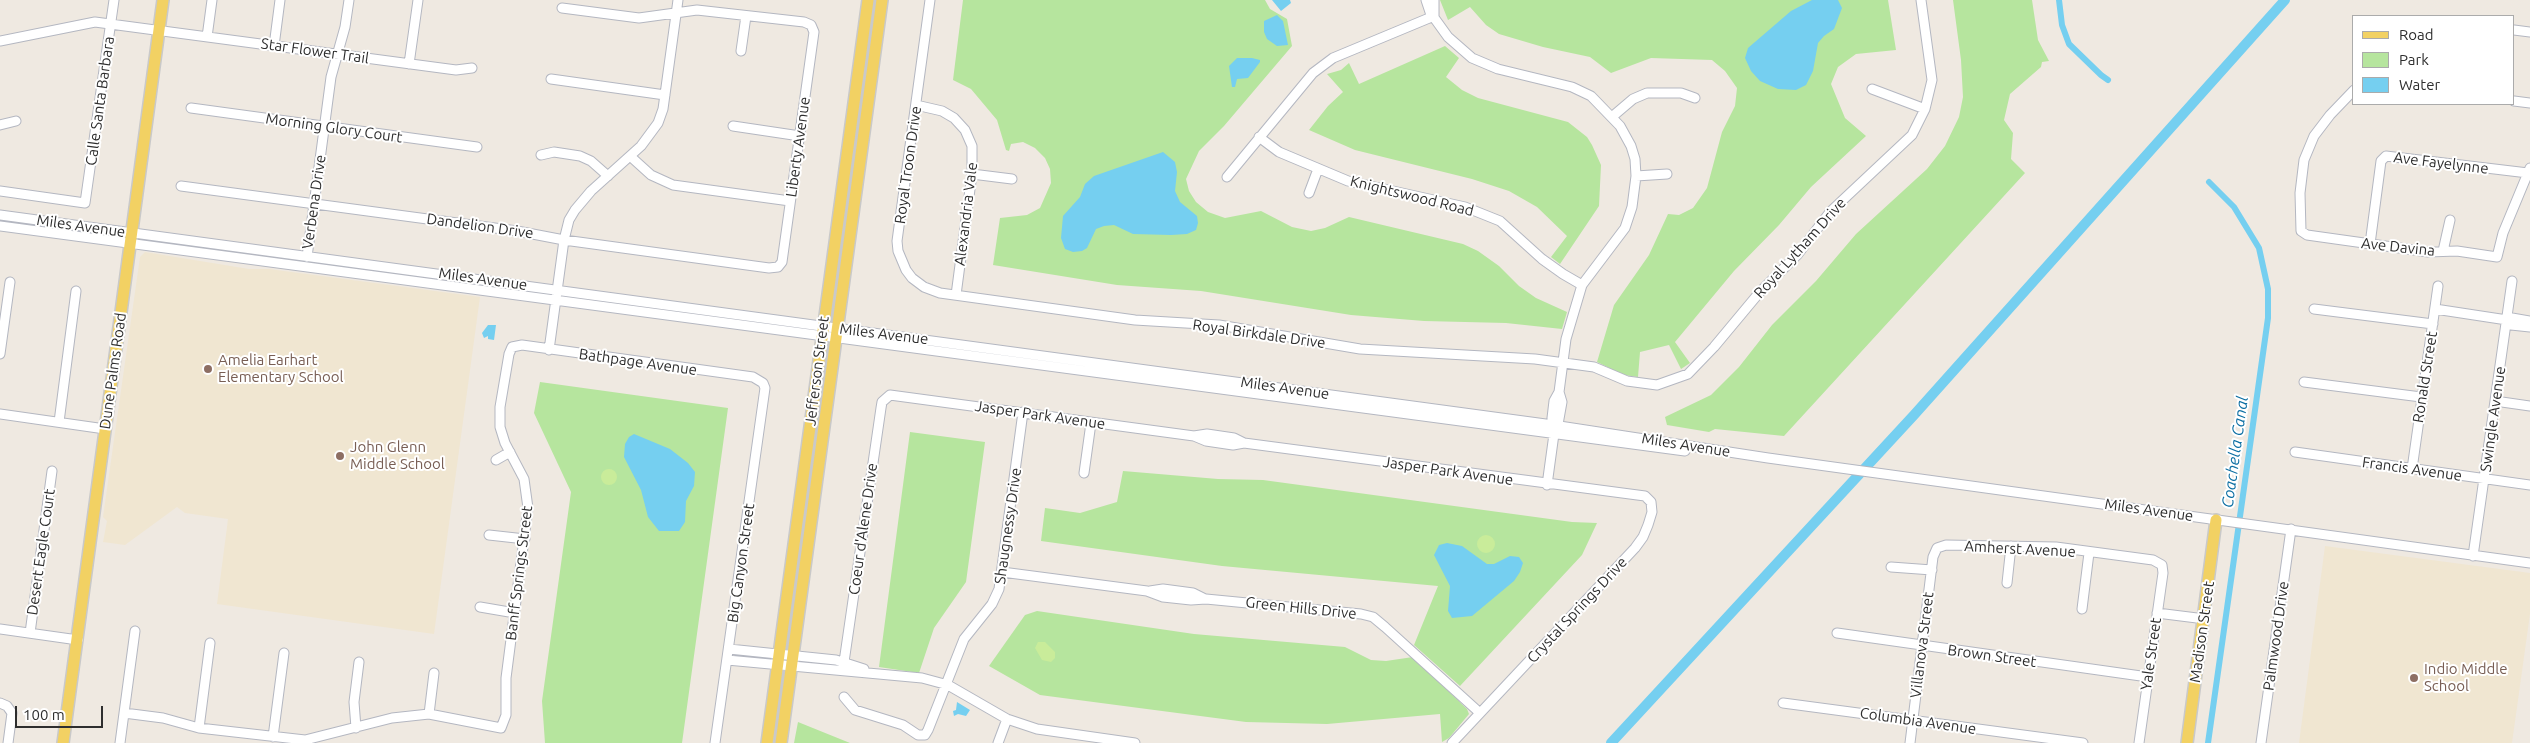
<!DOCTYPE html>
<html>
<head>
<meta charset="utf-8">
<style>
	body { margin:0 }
	#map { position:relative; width:2530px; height:743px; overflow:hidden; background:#efe9e1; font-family:Ubuntu,sans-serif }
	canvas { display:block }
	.legend { position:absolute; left:2352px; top:15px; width:162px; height:90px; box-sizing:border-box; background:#fff; border:1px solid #ababab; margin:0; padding:6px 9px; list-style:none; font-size:15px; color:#2e2e2e }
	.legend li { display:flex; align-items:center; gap:10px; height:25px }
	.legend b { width:25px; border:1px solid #ababab }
	.scale { position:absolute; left:15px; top:706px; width:88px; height:22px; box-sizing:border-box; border:2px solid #2e2e2e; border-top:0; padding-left:6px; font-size:15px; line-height:18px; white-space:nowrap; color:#2e2e2e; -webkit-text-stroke:4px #fff; paint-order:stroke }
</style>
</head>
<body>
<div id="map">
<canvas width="2530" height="743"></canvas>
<ul class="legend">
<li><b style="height:6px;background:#f2d163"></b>Road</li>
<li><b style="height:14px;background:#b6e59e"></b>Park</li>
<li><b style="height:14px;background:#75cff0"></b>Water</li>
</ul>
<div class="scale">100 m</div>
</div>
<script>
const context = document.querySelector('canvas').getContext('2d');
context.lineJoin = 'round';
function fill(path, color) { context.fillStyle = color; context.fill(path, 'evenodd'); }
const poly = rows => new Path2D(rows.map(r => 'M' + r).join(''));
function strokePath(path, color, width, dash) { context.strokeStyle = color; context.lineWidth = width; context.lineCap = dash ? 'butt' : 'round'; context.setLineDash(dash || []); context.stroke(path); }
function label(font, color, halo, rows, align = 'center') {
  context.font = font + ' Ubuntu,sans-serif'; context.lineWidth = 4; context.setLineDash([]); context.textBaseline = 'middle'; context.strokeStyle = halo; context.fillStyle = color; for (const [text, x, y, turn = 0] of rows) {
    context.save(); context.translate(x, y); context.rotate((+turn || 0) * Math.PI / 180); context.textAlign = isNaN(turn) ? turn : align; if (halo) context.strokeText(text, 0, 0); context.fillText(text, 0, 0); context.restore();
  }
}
fill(poly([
	[145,252,249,269,269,269,480,297,434,634,217,604,228,519,185,513,177,507,125,545,103,542,107,521,103,517,140,257],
	[2325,546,2530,573,2530,614,2512,743,2299,743]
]), '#f0e6d1');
fill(poly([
	[963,0,1265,0,1270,9,1287,19,1292,46,1224,126,1199,151,1186,179,1189,191,1196,202,1208,212,1225,218,1261,211,1292,227,1311,231,1325,228,1349,217,1463,244,1478,251,1499,266,1519,286,1536,298,1567,312,1562,329,1506,323,1424,321,1351,315,1201,291,1117,285,993,265,1000,218,1027,215,1040,208,1051,183,1050,169,1045,158,1035,148,1023,142,1011,144,1009,151,1006,150,997,120,971,89,953,80],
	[1440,0,1888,0,1896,50,1856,54,1838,67,1831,84,1845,118,1866,136,1811,187,1779,225,1734,271,1675,342,1690,363,1681,369,1669,345,1640,352,1638,377,1624,375,1597,362,1614,305,1649,255,1668,214,1679,215,1693,208,1707,188,1722,132,1735,106,1737,88,1725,71,1712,60,1651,58,1611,73,1590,57,1543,47,1499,34,1486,25,1470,7,1448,20],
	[1953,0,2032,0,2038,40,2049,61,2042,62,2041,67,2010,94,2004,120,2013,133,2011,159,2025,173,1784,436,1715,429,1709,432,1667,425,1665,417,1711,395,1739,367,1772,325,1816,281,1856,234,1927,169,1945,146,1959,117,1963,97,1961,60],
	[1445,46,1459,58,1446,77,1462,90,1478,98,1568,122,1587,137,1592,145,1601,165,1599,206,1560,264,1551,257,1567,236,1537,207,1509,191,1472,179,1355,150,1309,130,1328,106,1343,92,1327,74,1341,70,1349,63,1359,84],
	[540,382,728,408,682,743,545,743,542,701,571,492,534,413],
	[910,432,985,442,966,582,934,628,919,673,879,667],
	[1123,471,1218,479,1263,480,1572,522,1597,523,1582,555,1460,686,1414,645,1438,586,1222,566,1041,541,1045,508,1080,513,1117,502],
	[1037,611,1194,634,1345,647,1371,660,1386,661,1413,657,1467,709,1469,714,1449,738,1442,742,1440,714,1327,724,1246,722,1040,695,989,666,1025,615],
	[798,722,850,743,794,743]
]), '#b6e59e');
fill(poly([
	'601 477a8 8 0 1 1 16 0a8 8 0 1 1-16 0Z',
	'1477 544a9 9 0 1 1 18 0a9 9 0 1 1-18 0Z',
	[1038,642,1045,642,1055,652,1055,658,1051,662,1042,660,1035,648]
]), '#c9ec9a');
fill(poly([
	[1272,0,1290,0,1291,3,1281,11],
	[1812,0,1838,0,1842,8,1834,29,1824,36,1818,43,1813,71,1806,85,1796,90,1778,89,1760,81,1751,71,1745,58,1748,48,1791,11],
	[1277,15,1283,21,1288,45,1277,46,1267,39,1264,32,1264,21],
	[1237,58,1252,58,1260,60,1260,62,1248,78,1237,79,1235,87,1232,87,1229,66],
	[1163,152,1175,162,1177,172,1175,191,1180,202,1197,216,1198,223,1196,230,1187,234,1171,235,1133,234,1114,225,1104,226,1096,229,1087,248,1082,251,1073,252,1065,249,1061,238,1063,216,1080,197,1085,184,1094,176],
	[488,325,496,325,494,340,488,339,488,336,484,338,482,333],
	[634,434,670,449,688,463,695,472,694,486,686,501,685,522,679,531,659,531,648,517,641,490,624,457,625,444,629,437],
	[1447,543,1462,546,1487,564,1494,564,1510,556,1519,557,1523,563,1520,572,1514,581,1472,616,1452,618,1448,611,1450,586,1434,555,1439,545],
	[957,702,970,710,966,716,958,714,954,716,953,711,956,710]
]), '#75cff0');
strokePath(poly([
	[2059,0,2062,25,2069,44,2101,75,2108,80],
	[2208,743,2268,318,2268,289,2259,248,2234,207,2209,182]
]), '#75cff0', 6);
strokePath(poly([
	[1611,743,1914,415,2285,0]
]), '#75cff0', 10);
const minor = poly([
	[930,0,897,241,898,251,906,270,912,278,924,287,940,293,1135,320,1219,325,1360,349,1535,359,1594,367,1627,381,1657,385,1688,374,1714,347,1759,293,1798,254,1830,212,1912,135,1925,109,1932,80,1921,0],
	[1426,0,1430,12,1448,37,1472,58,1498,69,1572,87,1591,96,1620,126,1631,146,1635,159,1636,176,1632,207,1625,228,1582,285,1566,339,1559,392,1554,401,1552,418,1554,434,1547,485],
	[1434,0,1434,16],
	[2514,30,2530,32],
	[207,37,212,0],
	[0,41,95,22,456,70,472,68],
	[274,46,280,0],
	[741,51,746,16],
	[409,64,418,0],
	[551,79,665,95],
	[1872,89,1925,109],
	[2354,90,2330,115,2314,136,2304,160,2300,193,2301,231,2307,235,2428,252,2457,251,2497,257,2503,233,2530,168],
	[2514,101,2530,103],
	[916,105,942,111,954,118,965,130,972,146,972,174,956,295],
	[191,108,477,147],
	[1613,116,1633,99,1647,93,1681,93,1695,98],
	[0,125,16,121],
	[733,126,800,136],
	[1259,137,1279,152,1348,181,1465,207,1500,221,1542,259,1563,274,1582,285],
	[541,155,554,152,580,156,591,161,608,176],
	[630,156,651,175,673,185,790,201],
	[972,174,1012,179],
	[1636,176,1667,174],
	[1227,177,1313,73,1333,58,1434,16],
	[181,186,517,231,564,240,769,268,778,267,782,262,814,32,811,25,804,22,697,10,639,18,562,8],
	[0,191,85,203,114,0],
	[1309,193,1318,169],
	[0,215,1553,425,1768,458,2530,563],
	[0,226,1685,451],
	[2370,244,2381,161,2386,156,2528,173],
	[2443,251,2450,220],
	[307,257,331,77,345,27,349,0],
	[2314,309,2433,324],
	[2435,309,2507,320,2512,318,2530,321],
	[2507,320,2511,325,2530,327],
	[549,350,564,240,569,220,575,210,591,191,641,146,658,123,663,109,678,0],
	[0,354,10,282],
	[2304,382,2421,397],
	[2495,401,2530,406],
	[0,414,105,429],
	[59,422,76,291],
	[1557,430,1562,402,1559,392],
	[1194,436,1206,441,1233,445,1244,443,1645,496,1651,502,1652,512,1648,525,1643,537,1635,548,1452,743],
	[2295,452,2530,485],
	[496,460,510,452],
	[2412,469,2438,286],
	[1084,473,1091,423],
	[489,535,525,539],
	[2473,556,2512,281],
	[1891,567,1932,570],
	[1002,572,1147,591,1163,597,1191,600,1206,599,1361,614,1373,617,1385,627,1480,713],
	[2007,583,2011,546],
	[1150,591,1163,589,1193,593,1205,599],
	[480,607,515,613],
	[2082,609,2089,553],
	[2157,613,2205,619],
	[0,629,78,640],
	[30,633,52,471],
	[1837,633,2148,677],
	[729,649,836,660,864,669],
	[727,660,922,678,948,685,1007,719,1037,729,1135,743],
	[844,662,881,408,882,402,890,395,1194,436,1207,434,1234,438,1244,443],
	[844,697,855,710,903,725,918,735,925,735,928,730,964,639,992,604,999,589,1023,412],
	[0,703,7,706,12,713,8,743],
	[1783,703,2083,743],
	[124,713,163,718,199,728,305,740,392,718,429,714,501,728,506,715,506,678,528,508,524,479,505,443,500,427,500,407,509,354,512,347,522,345,753,377,763,383,765,388,715,743],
	[429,714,434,673],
	[199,728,210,643],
	[356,728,354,702,359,662],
	[273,737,284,653],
	[120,743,135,631],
	[998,743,1007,719],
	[1910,743,1933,557,1937,548,1946,545,2056,547,2153,560,2162,565,2163,573,2139,743],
	[2261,743,2291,529]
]);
const major = poly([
	[63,743,163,0],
	[767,743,868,0],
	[781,743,882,0],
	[2187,743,2216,520]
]);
strokePath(minor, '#b4b7c1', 11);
strokePath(major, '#c9c9c9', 14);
strokePath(minor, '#fff', 9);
strokePath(major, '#f2d163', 11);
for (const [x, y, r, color] of [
	[208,369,5,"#8d6e63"],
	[340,456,5,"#8d6e63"],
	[2414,678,5,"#8d6e63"]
]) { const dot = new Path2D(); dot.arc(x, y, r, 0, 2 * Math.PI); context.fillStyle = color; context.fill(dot); strokePath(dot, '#fff', 2); }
label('15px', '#2e2e2e', '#fff', [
	["Star Flower Trail",315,51,8],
	["Calle Santa Barbara",100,101,-82],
	["Morning Glory Court",334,128,8],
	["Liberty Avenue",798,147,-82],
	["Ave Fayelynne",2441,163,7],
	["Royal Troon Drive",908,165,-82],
	["Knightswood Road",1412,196,14],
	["Verbena Drive",314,202,-82],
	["Alexandria Vale",966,214,-83],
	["Miles Avenue",81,226,8],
	["Dandelion Drive",480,226,8],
	["Ave Davina",2398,247,6],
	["Royal Lytham Drive",1800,248,-48],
	["Miles Avenue",483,279,8],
	["Miles Avenue",884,334,7],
	["Royal Birkdale Drive",1259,334,8],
	["Bathpage Avenue",638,362,8],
	["Dune Palms Road",113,371,-82],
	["Jefferson Street",817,371,-83],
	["Ronald Street",2425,377,-81],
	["Miles Avenue",1285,388,8],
	["Jasper Park Avenue",1040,415,8],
	["Swingle Avenue",2493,419,-82],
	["Miles Avenue",1686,445,9],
	["Francis Avenue",2412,469,8],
	["Jasper Park Avenue",1448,471,8],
	["Miles Avenue",2149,510,8],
	["Shaugnessy Drive",1008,526,-82],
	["Coeur d'Alene Drive",863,529,-82],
	["Amherst Avenue",2020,549,3],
	["Desert Eagle Court",41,552,-82],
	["Big Canyon Street",741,563,-82],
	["Banff Springs Street",519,573,-83],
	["Green Hills Drive",1301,608,6],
	["Crystal Springs Drive",1577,610,-47],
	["Madison Street",2202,632,-82],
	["Palmwood Drive",2276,636,-82],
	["Villanova Street",1922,645,-83],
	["Yale Street",2151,654,-82],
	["Brown Street",1992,656,8],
	["Columbia Avenue",1918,721,8]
]);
label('15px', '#785e54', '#fff', [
	["Amelia Earhart",218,360],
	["Elementary School",218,377],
	["John Glenn",350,447],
	["Middle School",350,464],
	["Indio Middle",2424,669],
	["School",2424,686]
], 'left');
label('italic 16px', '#0d6fa3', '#fff', [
	["Coachella Canal",2235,452,-82]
]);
</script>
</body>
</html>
